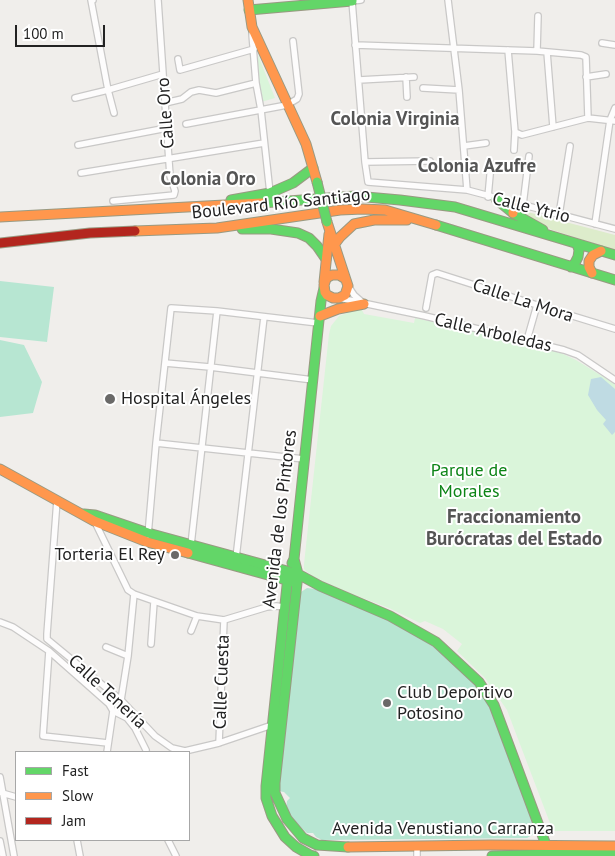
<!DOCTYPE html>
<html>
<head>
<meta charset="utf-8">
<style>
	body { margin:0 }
	#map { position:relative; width:615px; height:856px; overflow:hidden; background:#f0eeeb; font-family:"PT Sans",sans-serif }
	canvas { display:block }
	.legend { position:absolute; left:15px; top:751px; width:175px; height:90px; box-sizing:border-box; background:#fff; border:1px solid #a7a7a7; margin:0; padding:6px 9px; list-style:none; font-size:15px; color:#222 }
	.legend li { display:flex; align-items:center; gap:10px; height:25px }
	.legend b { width:25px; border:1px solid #a7a7a7 }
	.scale { position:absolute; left:15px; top:25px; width:90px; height:22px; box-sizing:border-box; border:2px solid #222; border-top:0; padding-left:6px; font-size:15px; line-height:18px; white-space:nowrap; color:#222; -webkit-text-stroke:4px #fff; paint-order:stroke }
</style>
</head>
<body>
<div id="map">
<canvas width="615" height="856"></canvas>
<ul class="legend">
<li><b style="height:6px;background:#63d668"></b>Fast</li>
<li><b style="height:6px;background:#ff974d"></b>Slow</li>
<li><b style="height:6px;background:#b3261e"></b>Jam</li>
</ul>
<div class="scale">100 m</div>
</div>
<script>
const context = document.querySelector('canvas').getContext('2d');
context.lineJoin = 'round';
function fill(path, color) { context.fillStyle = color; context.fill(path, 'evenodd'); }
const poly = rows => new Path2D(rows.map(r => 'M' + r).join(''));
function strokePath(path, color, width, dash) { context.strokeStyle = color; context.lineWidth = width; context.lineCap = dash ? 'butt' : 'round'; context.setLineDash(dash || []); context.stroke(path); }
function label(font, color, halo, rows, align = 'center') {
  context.font = font + ' "PT Sans",sans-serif'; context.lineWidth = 4; context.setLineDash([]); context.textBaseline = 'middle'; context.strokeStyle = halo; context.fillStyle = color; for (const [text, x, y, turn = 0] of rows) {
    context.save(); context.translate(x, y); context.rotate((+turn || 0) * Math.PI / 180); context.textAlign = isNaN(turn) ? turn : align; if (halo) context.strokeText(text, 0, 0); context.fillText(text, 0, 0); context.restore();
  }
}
fill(poly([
	[520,210,615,235,615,250,552,230]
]), '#ddeccb');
fill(poly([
	[258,55,275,98,261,102,258,82],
	[361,308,364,314,414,323,415,318,452,326,561,353,576,360,615,384,615,831,553,831,507,710,485,678,457,651,462,644,443,629,425,621,420,623,389,608,352,594,315,578,307,572,304,569,304,564,329,334,331,326,339,316]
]), '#daf5da');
fill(poly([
	[0,281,54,287,47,342,0,337],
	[0,340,24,345,42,382,33,413,0,417],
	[307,588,316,589,358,605,387,618,432,643,482,690,495,715,535,826,535,830,534,834,527,838,322,840,316,837,313,833,307,833,295,822,286,809,287,801,290,798,284,792,278,791,297,600,301,592]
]), '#b7e6d2');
fill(poly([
	[601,377,615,389,615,432,612,435,603,424,606,420,597,410,588,395,591,379]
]), '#bfdbe3');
const street = poly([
	[93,0,91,0,108,90,114,113],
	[361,0,352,1,365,162,368,182,467,190,615,229],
	[448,0,459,90,467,190],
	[252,34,256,83,261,110,270,193],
	[602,43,615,45],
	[355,45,537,51,581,55,586,57,588,118],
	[508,50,515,132,514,150],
	[537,51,538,16],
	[547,52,553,127],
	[178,59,180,70,254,49],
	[406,77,407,97],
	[586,77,606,74],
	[359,80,414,77],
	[423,88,459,90],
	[75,98,108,90,163,74],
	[165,103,182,99,191,92,199,90,216,93,256,83],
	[186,124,287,105,297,99,299,94,293,41],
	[515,132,522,135,588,118,615,121],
	[78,145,167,128],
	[464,146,486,143],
	[365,162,430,161],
	[81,173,264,143],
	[488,197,491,164],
	[113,201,174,195,175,191,170,176,158,0],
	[523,205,529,156],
	[559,215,570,146],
	[595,224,610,120,615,108],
	[348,286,354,295,362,302],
	[339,298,425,316,564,350,578,355,615,380],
	[426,308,432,275,437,273,537,305,615,329],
	[527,340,537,305],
	[165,363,210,367,313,380],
	[156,443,304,459],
	[57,500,47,634,47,639,121,700,155,736,172,748,185,751,219,743,275,724],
	[95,522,128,590,134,594,197,616,224,620,267,607,276,606,285,607],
	[148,535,156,443,171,308,217,311,318,323],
	[191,545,217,311],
	[236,558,264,317],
	[0,622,13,627,49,651,109,704,113,711],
	[191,631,197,616],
	[151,644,154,602],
	[106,647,128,656],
	[49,651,43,736,108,743],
	[121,700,128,656,134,594],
	[113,711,127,718,135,728,146,750],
	[219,743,224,620],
	[107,752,113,711],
	[0,777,14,856],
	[2,793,16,797],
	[77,840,80,856],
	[168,840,176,856],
	[0,841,3,856],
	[417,846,417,856]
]);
const fast = poly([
	[249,10,352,1,352,0],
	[496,199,513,213,543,230],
	[231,200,270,193,293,183,313,168],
	[262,203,355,196,400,200,455,207,615,255],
	[436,225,615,280],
	[242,229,271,229,298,233,309,238,317,246,326,259],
	[571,267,575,263,578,257,579,250,577,244],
	[84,514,95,515,148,533,298,574,275,783,275,793,287,819,303,838,317,845,348,847],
	[188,553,297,583],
	[294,559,298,574,320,586,390,616,436,642,479,682,494,705,546,845],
	[292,563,294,559,321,301,324,288],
	[288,576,266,786,266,798,272,816,285,837,296,847,310,855,314,856],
	[492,856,615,852]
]);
const slow = poly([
	[248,0,252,27,306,144,317,182],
	[513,213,514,206,517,203],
	[0,217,262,203],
	[327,222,348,286,345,295,339,298,333,298,327,295,325,292,324,285,326,279,328,277,332,275,339,275,344,278],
	[135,231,217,228,340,210,363,209,385,210,436,225],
	[334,245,340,237,354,224,374,220,407,220],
	[592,273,589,267,589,261,593,255,601,251],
	[324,282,329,234],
	[320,316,338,309,364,304],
	[0,469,94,521,147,542,188,553],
	[348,847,490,845,615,846]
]);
const jam = poly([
	[0,243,90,233,135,231]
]);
strokePath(street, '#c9c8c7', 8);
strokePath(fast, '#999a82', 11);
strokePath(slow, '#999a82', 11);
strokePath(jam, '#999a82', 11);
strokePath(street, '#fdfcfc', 5.5);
strokePath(fast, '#63d668', 9);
strokePath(slow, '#ff974d', 9);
strokePath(jam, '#b3261e', 9);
const fastBridge = poly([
	[317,182,327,222]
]);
strokePath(fastBridge, '#999a82', 11, []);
strokePath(fastBridge, '#63d668', 9);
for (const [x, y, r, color] of [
	[110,399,6,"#6a6968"],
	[175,555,5,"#6a6968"],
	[387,703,5,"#6a6968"]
]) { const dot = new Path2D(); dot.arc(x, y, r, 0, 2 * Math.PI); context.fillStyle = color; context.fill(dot); strokePath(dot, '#fff', 2); }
label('18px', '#222', '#fff', [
	["Calle Oro",166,113,-94],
	["Boulevard Río Santiago",281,204,-6],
	["Calle Ytrio",531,208,14],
	["Calle La Mora",523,301,18],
	["Calle Arboledas",493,333,13],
	["Avenida de los Pintores",280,519,-83],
	["Calle Cuesta",222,682,-88],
	["Calle Tenería",107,692,43],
	["Avenida Venustiano Carranza",443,829]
]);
label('18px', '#222', '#fff', [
	["Hospital Ángeles",121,399],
	["Torteria El Rey",165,555,"right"],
	["Club Deportivo",397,693],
	["Potosino",397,714]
], 'left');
label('18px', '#0c8416', '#fff', [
	["Parque de",469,471],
	["Morales",469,492]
]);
label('bold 19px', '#555', '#fff', [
	["Colonia Virginia",395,120],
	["Colonia Azufre",477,167],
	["Colonia Oro",208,180],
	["Fraccionamiento",514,518],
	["Burócratas del Estado",514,540]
]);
</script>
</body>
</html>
